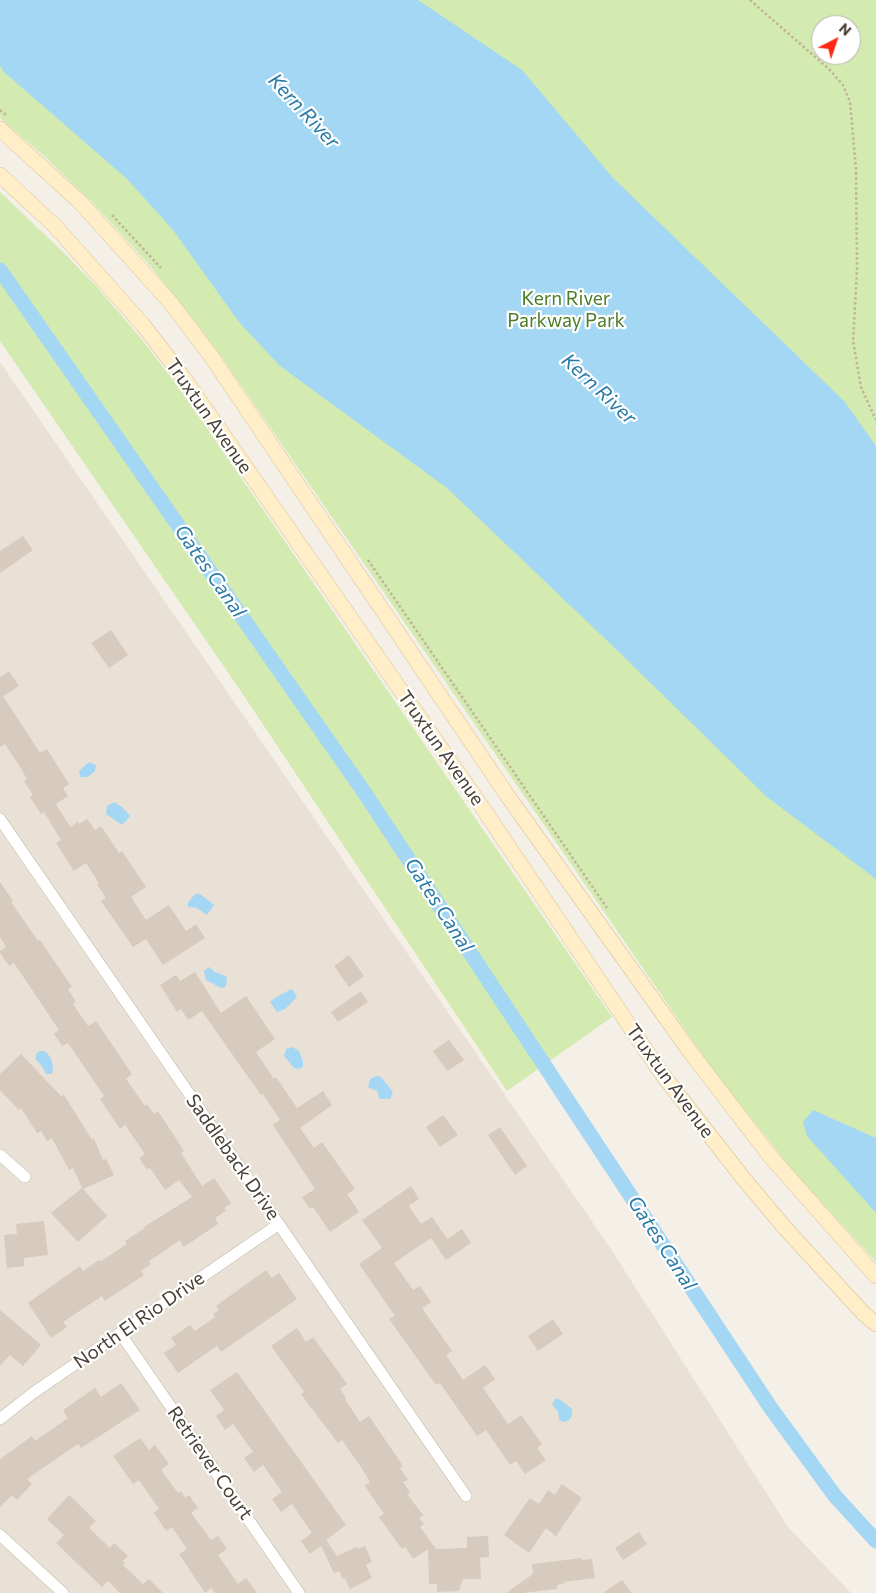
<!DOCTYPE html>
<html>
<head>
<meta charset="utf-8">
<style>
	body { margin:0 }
	#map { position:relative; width:876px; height:1593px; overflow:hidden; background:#f4f0e8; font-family:Commissioner,sans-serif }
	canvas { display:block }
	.north { position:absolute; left:811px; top:15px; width:50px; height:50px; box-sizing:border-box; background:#fff; border:1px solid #b6b3af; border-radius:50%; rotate:41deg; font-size:14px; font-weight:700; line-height:20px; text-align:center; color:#484036 }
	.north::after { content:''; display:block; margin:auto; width:18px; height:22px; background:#ff2815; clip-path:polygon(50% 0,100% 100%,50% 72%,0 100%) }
</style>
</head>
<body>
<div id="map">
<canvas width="876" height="1593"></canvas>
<div class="north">N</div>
</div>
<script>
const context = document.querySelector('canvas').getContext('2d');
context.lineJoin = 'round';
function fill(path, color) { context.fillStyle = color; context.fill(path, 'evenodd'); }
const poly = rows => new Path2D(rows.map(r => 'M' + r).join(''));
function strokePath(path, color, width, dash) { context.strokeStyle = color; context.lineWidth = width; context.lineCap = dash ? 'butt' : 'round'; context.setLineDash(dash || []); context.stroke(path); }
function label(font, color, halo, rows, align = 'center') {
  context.font = font + ' Commissioner,sans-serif'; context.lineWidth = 4.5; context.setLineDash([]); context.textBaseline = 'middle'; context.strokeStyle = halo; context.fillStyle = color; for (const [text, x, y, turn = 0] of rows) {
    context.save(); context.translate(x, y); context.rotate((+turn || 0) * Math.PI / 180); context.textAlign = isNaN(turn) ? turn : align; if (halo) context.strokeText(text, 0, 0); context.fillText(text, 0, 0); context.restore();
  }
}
fill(poly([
	[0,362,611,1249,788,1527,851,1593,0,1593]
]), '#e9e1d6');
fill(poly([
	[0,0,876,0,876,1262,794,1172,713,1070,221,356,194,320,152,268,92,202,43,155,0,118],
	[821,25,851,25,851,55,821,55],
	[0,192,64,253,95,285,139,336,180,389,612,1017,507,1091,240,690,0,341]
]), '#d3eab0');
fill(poly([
	[0,0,418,0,522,70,613,178,844,401,876,446,876,879,767,797,619,652,447,488,280,366,239,322,173,230,126,178,4,72,0,66],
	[89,762,96,765,95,771,88,777,80,777,79,771],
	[114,802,122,807,130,816,122,825,106,814,107,806],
	[195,894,200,894,214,905,207,915,197,908,189,907,187,904],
	[209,967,215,972,226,976,227,982,225,987,221,988,206,980,204,971],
	[292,989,297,997,285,1009,277,1012,270,1002,276,997],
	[292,1047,299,1051,303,1061,303,1066,300,1069,294,1068,284,1056,286,1049],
	[40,1051,45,1051,51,1058,53,1066,52,1074,46,1074,42,1066,35,1059,37,1053],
	[377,1076,381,1077,390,1088,393,1093,390,1099,380,1099,377,1091,368,1087,370,1079],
	[813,1110,876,1138,876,1213,807,1136,803,1122],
	[555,1399,558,1399,562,1401,572,1409,572,1416,568,1421,563,1422,559,1419,558,1411,552,1405]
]), '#a3d7f3');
strokePath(poly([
	[0,270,364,792,770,1407,835,1496,876,1541]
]), '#a3d7f3', 15);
fill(poly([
	[23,536,33,550,0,573,0,551],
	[111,630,128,655,109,668,91,643],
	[9,671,19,686,3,696,40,753,47,749,69,784,63,788,68,796,56,804,70,827,78,822,79,824,87,819,95,830,101,826,119,853,122,851,146,887,131,897,146,920,169,905,186,931,196,924,205,938,163,965,146,939,133,947,101,901,106,898,97,884,99,883,86,863,74,871,56,843,61,840,44,812,41,814,30,797,33,795,24,781,27,779,20,767,5,744,0,747,0,677],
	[0,882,13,901,11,902,38,941,40,940,72,987,68,989,76,1002,73,1004,88,1026,96,1021,132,1074,126,1079,145,1106,147,1104,154,1114,158,1111,184,1151,181,1153,202,1186,214,1178,231,1203,224,1208,226,1211,215,1218,218,1224,184,1247,180,1240,157,1256,149,1261,151,1264,141,1271,144,1275,105,1301,102,1296,63,1322,67,1327,51,1338,28,1303,80,1266,83,1271,99,1260,100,1262,127,1244,125,1241,145,1228,144,1227,192,1197,179,1180,165,1190,150,1168,147,1170,139,1158,145,1154,125,1125,120,1129,100,1099,104,1096,68,1043,62,1046,54,1034,59,1030,14,963,9,966,0,953,0,951,6,947,0,937],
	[349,955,364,976,349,987,334,966],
	[195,972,221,1013,246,996,275,1039,256,1052,274,1079,276,1077,297,1108,323,1091,332,1105,300,1128,314,1148,322,1142,355,1189,347,1194,359,1212,330,1232,313,1207,310,1209,302,1197,315,1189,273,1125,280,1120,263,1094,261,1095,239,1064,202,1011,188,1020,181,1009,177,1012,160,985,176,975,180,981],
	[361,991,368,1002,338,1022,331,1012],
	[449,1040,464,1060,447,1071,433,1051],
	[21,1054,61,1096,64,1095,92,1140,94,1139,103,1160,106,1159,114,1175,83,1189,107,1216,78,1242,51,1213,82,1188,73,1168,69,1170,52,1138,47,1141,41,1131,37,1133,21,1108,19,1110,0,1090,0,1074],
	[443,1115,458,1135,440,1147,426,1127],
	[500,1127,527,1166,515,1175,488,1135],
	[411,1186,419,1199,409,1206,421,1224,432,1217,447,1239,462,1229,471,1243,446,1260,431,1238,394,1263,413,1290,420,1286,431,1302,422,1308,452,1351,446,1355,463,1380,485,1365,495,1379,483,1388,508,1424,521,1415,542,1444,537,1448,546,1460,525,1474,516,1461,510,1465,486,1430,477,1436,440,1383,436,1385,389,1319,395,1316,359,1264,382,1248,362,1220],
	[44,1221,48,1255,24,1258,24,1266,7,1268,4,1235,17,1234,16,1224],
	[266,1270,272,1278,279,1273,297,1299,221,1352,217,1346,178,1373,164,1353,176,1345,171,1338,190,1325,195,1331,215,1317,213,1314,219,1310,216,1306],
	[0,1310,41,1345,23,1366,10,1355,0,1366],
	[553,1319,563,1334,538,1351,528,1336],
	[297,1328,306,1342,313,1337,347,1384,340,1389,346,1398,345,1399,360,1422,369,1416,403,1466,400,1468,408,1480,403,1482,410,1492,407,1494,423,1515,419,1518,424,1524,420,1527,436,1549,467,1548,467,1537,488,1536,489,1557,480,1558,481,1579,463,1579,459,1591,437,1592,437,1584,429,1584,428,1549,413,1559,405,1547,402,1549,379,1517,384,1514,365,1486,370,1482,361,1467,342,1440,338,1443,309,1405,301,1394,304,1392,271,1346],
	[237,1372,346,1525,326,1540,337,1556,357,1547,358,1549,365,1546,372,1562,366,1565,372,1578,350,1589,345,1578,343,1579,339,1571,334,1573,321,1546,310,1554,301,1541,312,1533,292,1504,281,1512,272,1499,282,1492,263,1465,254,1472,244,1458,253,1452,233,1424,225,1430,216,1416,224,1410,210,1390],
	[121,1383,140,1410,81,1448,78,1444,27,1479,32,1484,17,1500,12,1495,0,1507,0,1460,3,1457,32,1436,35,1441,68,1418,63,1410,95,1388,101,1397],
	[140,1438,149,1450,155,1445,169,1464,161,1470,178,1493,181,1491,185,1498,189,1495,198,1508,191,1513,211,1540,218,1536,227,1549,218,1555,238,1584,246,1578,257,1593,215,1593,211,1588,205,1593,179,1554,187,1549,172,1527,166,1531,154,1513,159,1509,139,1480,133,1484,113,1456],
	[562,1484,582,1498,556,1536,546,1528,529,1553,504,1535,530,1498,539,1504,548,1490,555,1495],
	[69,1495,96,1521,89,1528,110,1548,114,1543,128,1556,123,1561,125,1563,123,1565,143,1584,149,1579,163,1593,120,1593,108,1581,102,1587,56,1543,64,1535,47,1519],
	[639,1532,647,1544,623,1560,615,1548],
	[582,1558,582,1560,592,1559,595,1578,563,1582,564,1584,557,1585,557,1589,522,1593,506,1593,533,1574,532,1564],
	[622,1580,632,1593,603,1593]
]), '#d6cbbd');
const street = poly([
	[0,819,466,1496],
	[0,1155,25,1177],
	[120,1333,299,1593],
	[0,1419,33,1393,279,1224],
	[0,1535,63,1593]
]);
const secondary = poly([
	[0,129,80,202,170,302,211,356,507,795,691,1053,770,1156,876,1276],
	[0,175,55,226,143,325,183,377,486,813,662,1074,743,1178,785,1228,864,1314,876,1324]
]);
strokePath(street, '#c3baad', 12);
strokePath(secondary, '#d6c197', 16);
strokePath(poly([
	[750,0,829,69,843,85,850,102,856,169,857,270,853,341,861,387,876,420],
	[0,110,6,115],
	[112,215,161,268],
	[368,560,607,908]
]), '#c3b29b', 2.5, [2.5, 2.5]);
strokePath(street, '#fff', 11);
strokePath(secondary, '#ffeec8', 15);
label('19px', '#4d7c27', '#fff', [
	["Kern River",566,299],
	["Parkway Park",566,321]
]);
label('19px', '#484036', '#fff', [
	["Truxtun Avenue",209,416,55],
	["Truxtun Avenue",441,748,55],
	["Truxtun Avenue",670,1081,54],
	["Saddleback Drive",233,1157,55],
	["North El Rio Drive",139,1320,-35],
	["Retriever Court",210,1463,55]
]);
label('italic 20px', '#297aa7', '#fff', [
	["Kern River",304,111,47],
	["Kern River",599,389,43],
	["Gates Canal",210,571,55],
	["Gates Canal",439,905,57],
	["Gates Canal",662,1243,57]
]);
</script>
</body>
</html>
